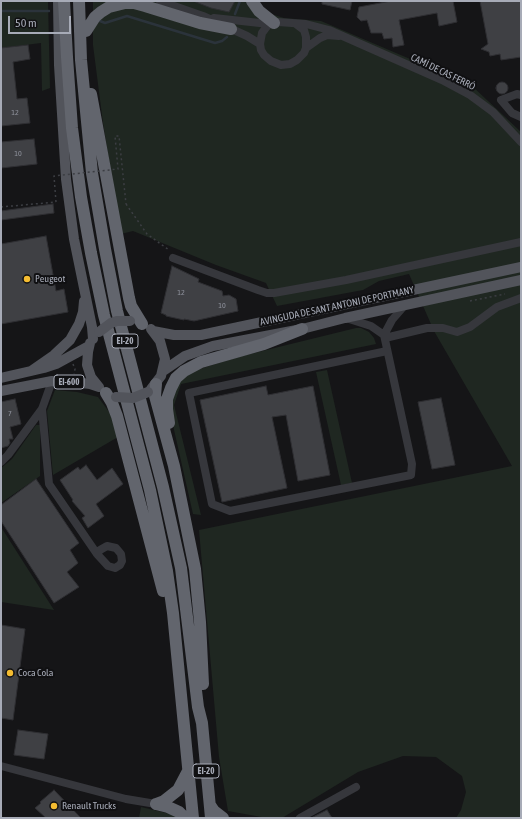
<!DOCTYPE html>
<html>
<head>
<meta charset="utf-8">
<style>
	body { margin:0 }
	#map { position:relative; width:522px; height:819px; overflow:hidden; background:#151517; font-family:"Asap Condensed",sans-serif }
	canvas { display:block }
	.frame { position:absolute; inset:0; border:2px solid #a7abb7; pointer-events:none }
	.scale { position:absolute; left:8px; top:16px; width:63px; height:18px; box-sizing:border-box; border:2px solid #a7abb7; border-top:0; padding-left:5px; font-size:12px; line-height:14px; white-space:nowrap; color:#a7abb7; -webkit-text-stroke:3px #101012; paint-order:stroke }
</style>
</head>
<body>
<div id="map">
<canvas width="522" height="819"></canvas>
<div class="frame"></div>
<div class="scale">50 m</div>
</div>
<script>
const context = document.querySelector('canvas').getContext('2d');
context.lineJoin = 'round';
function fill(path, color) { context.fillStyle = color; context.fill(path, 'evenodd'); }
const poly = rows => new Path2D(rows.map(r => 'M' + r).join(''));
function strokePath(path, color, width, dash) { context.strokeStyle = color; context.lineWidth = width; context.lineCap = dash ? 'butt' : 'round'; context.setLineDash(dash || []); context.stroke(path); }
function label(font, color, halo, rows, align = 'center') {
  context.font = font + ' "Asap Condensed",sans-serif'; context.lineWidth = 4; context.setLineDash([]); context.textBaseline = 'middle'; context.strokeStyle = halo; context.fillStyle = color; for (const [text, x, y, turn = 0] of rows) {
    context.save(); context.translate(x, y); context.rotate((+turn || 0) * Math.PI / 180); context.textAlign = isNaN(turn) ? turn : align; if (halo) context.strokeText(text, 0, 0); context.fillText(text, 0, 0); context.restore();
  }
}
fill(poly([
	[1,1,48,1,50,88,42,91,41,43,1,48],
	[93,1,257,1,268,13,284,18,321,21,471,85,521,132,521,818,456,818,461,810,466,792,462,776,436,757,403,756,358,772,282,818,267,818,228,811,219,757,199,530,512,466,434,331,409,274,379,281,363,290,277,306,266,283,216,265,133,231,121,234,103,123,93,45],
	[356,328,361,328,369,332,374,338,376,344,181,384,174,405,201,515,193,514,170,412,173,390,186,373,242,356],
	[327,370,352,483,341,485,316,372],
	[55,390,77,392,98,397,113,417,118,437,53,475,47,411],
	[36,425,40,425,40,476,1,503,1,468,12,459],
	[1,527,54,610,1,602],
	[141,807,175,815,177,818,139,818]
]), '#1f2721');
strokePath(poly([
	[1,11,49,11],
	[235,14,240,1],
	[100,21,105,23,127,16,215,43,222,41,227,37]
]), '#2b333b', 2.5);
const building = poly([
	[193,1,235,1,229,12,211,8,193,1],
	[322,1,352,1,350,10,322,4,322,1],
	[391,1,453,1,457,22,439,26,437,13,399,20,404,45,393,47,392,38,384,39,382,33,371,33,367,20,361,21,357,17,359,7,391,1],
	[480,1,521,1,521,57,501,60,500,54,490,56,489,52,481,49,488,44,480,1],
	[28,45,30,59,13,62,17,99,27,98,30,123,1,126,1,48,28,45],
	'496 88a6 6 0 1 1 12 0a6 6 0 1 1-12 0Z',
	[34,139,37,164,1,168,1,142,34,139],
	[53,204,54,213,1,220,1,211,53,204],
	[46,236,56,291,64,289,68,312,1,324,1,244,46,236],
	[172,266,199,279,198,282,222,291,223,296,229,295,236,299,238,311,194,321,184,319,184,320,166,316,166,315,161,313,172,266],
	[266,386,268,395,313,386,330,475,298,481,286,415,272,417,287,488,222,502,200,400,266,386],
	[441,398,455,465,432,469,418,402,441,398],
	[15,399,21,424,10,427,13,439,9,439,10,443,8,446,1,448,1,402,15,399],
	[86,465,97,480,112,468,123,484,96,504,104,516,88,528,82,518,85,516,72,501,73,500,60,480,78,467,80,470,86,465],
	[36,479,79,543,70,550,78,563,67,572,79,587,54,603,1,521,1,505,36,479],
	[1,625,25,629,13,720,1,718,1,625],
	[18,730,48,734,44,759,14,755,18,730],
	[54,790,81,818,46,818,35,808,41,803,40,802,54,790],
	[327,810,332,818,311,818,327,810]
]);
fill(building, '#3f4044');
strokePath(building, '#2f2f33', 1);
strokePath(poly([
	[126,204,147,234,169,250],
	[1,207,56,202],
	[470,301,505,294],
	[73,364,75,369,74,374]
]), '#3c3e43', 1.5, [2, 3]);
strokePath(poly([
	[160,1,203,16,247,36,260,44],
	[214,18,269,24],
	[296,24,304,30,306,37,306,48,304,53,297,60,290,64,281,65,271,61,264,55,261,50,260,44,262,33,265,29,269,24,278,22,306,24,329,30,442,80,470,95,493,112,521,142],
	[306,48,320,38,327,35,339,36],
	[521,95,517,94,501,100,512,113,521,117],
	[173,258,258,290,267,293,274,293,346,280,521,242],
	[346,318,371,326,384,335],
	[385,338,427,328,443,328,457,332,470,327,497,307,521,298],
	[387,351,189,393,212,504,230,511,411,475,412,464,384,335,392,320,405,305],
	[42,409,49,484,97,554,108,566,115,568,120,565,122,561,121,554,116,548,107,546,100,550,97,554],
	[1,462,8,455,42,409,52,381],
	[1,766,126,799,156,804],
	[300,818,356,787]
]), '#36373c', 8);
strokePath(poly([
	[58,1,59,65,66,179,74,239,92,327,93,339],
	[151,329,160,341,165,359,161,376,151,389],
	[153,331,174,335,201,335,521,267],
	[90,343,88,352,87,365,91,377,99,387],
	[31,371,54,355,70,340,79,324,83,312,84,301],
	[163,371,185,356,213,346,302,329,345,318,521,280],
	[1,378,44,368,56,364,89,346],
	[1,391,52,381,74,382,90,384,99,387]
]), '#52545b', 10);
strokePath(poly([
	[64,1,67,57,72,128,81,197,91,253,104,315,150,490,167,571,173,613,193,818],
	[79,1,81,60,92,173,105,249,117,311,163,487,181,568,198,707,202,723,211,818],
	[252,1,259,11,274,23],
	[86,31,95,17,101,12,109,7,125,3,134,3,145,6,200,23,231,29],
	[91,94,129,298,131,306,142,324],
	[156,384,155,396,174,466,195,569,200,622,203,684],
	[106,393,112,403,117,416,163,591],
	[169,423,167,409,167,399,171,388,176,378,184,371,201,362,264,344,302,329],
	[156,804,164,801,178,790,188,771],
	[156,804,168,807,179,812,185,818],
	[210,805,214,811,223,818]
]), '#62656d', 12);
strokePath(poly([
	[56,202,54,176,118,169,115,136,119,136,126,204]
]), '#3c3e43', 1.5, [2, 3]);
strokePath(poly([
	[99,332,111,323,117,321,130,321],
	[116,397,133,398,148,392]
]), '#52545b', 10);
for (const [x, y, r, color] of [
	[27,279,4,"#f4bc31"],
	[10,673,4,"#f4bc31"],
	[54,806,4,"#f4bc31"]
]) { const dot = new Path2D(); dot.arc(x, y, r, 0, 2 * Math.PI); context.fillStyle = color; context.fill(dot); strokePath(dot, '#101012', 1.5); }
label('8px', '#8d909a', null, [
	["12",15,112],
	["10",18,153],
	["12",181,292],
	["10",222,305],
	["7",10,413]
]);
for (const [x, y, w] of [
	[125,341,26],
	[69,382,30],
	[206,771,26]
]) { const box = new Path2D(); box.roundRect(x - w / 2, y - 7, w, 14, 3); context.fillStyle = '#101012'; context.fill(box); strokePath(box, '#a7abb7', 1); }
label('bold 9px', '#a7abb7', null, [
	["EI-20",125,341],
	["EI-600",69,382],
	["EI-20",206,771]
]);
label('10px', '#a7abb7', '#101012', [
	["CAMÍ DE CAS FERRÓ",443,72,26],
	["AVINGUDA DE SANT ANTONI DE PORTMANY",337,306,-12]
]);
label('10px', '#a7abb7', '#101012', [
	["Peugeot",35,279],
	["Coca Cola",18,673],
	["Renault Trucks",62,806]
], 'left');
</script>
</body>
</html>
